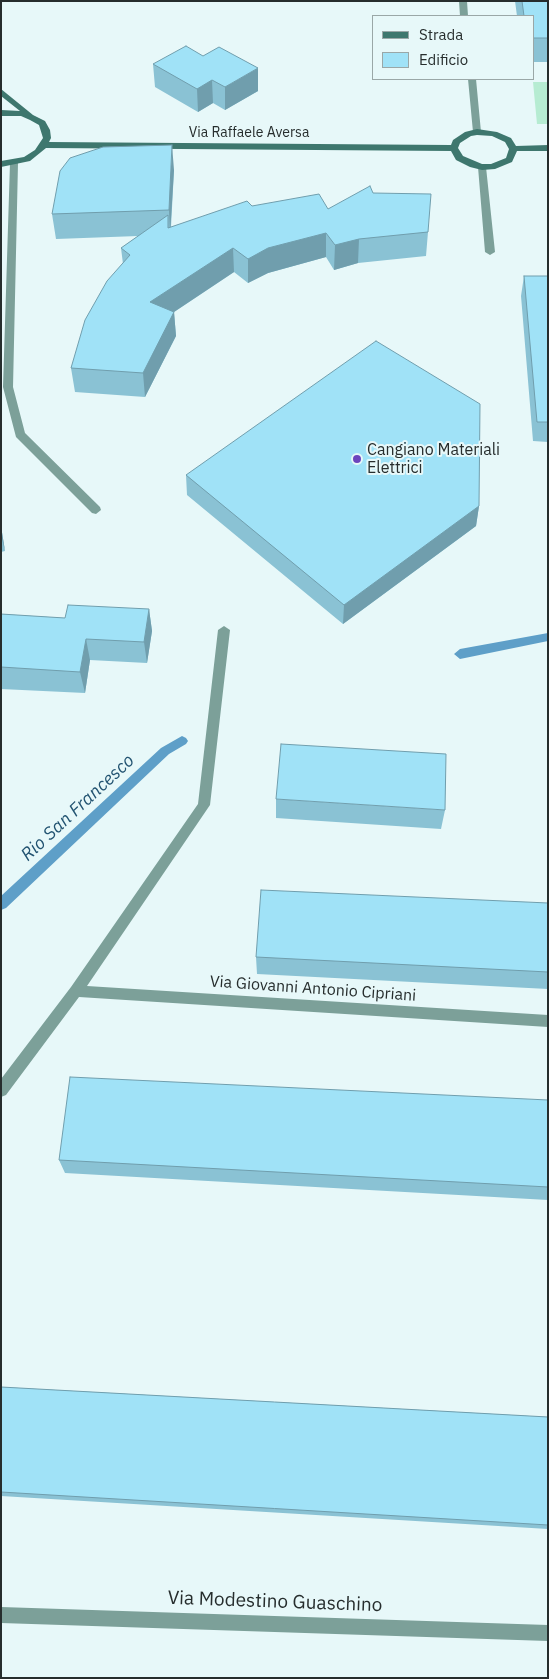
<!DOCTYPE html>
<html>
<head>
<meta charset="utf-8">
<style>
	body { margin:0 }
	#map { position:relative; width:549px; height:1679px; overflow:hidden; background:#e7f8f9; font-family:"IBM Plex Sans",sans-serif }
	canvas { display:block }
	.frame { position:absolute; inset:0; border:2px solid #262d2d; pointer-events:none }
	.legend { position:absolute; left:372px; top:15px; width:162px; height:65px; box-sizing:border-box; background:#e7f8f9; border:1px solid #9aa7a7; margin:0; padding:6px 9px; list-style:none; font-size:15px; color:#262d2d }
	.legend li { display:flex; align-items:center; gap:10px; height:25px }
	.legend b { width:25px; border:1px solid #9aa7a7 }
</style>
</head>
<body>
<div id="map">
<canvas width="549" height="1679"></canvas>
<div class="frame"></div>
<ul class="legend">
<li><b style="height:6px;background:#3e776e"></b>Strada</li>
<li><b style="height:14px;background:#a0e2f7"></b>Edificio</li>
</ul>
</div>
<script>
const context = document.querySelector('canvas').getContext('2d');
context.lineJoin = 'round';
function fill(path, color) { context.fillStyle = color; context.fill(path, 'evenodd'); }
const poly = rows => new Path2D(rows.map(r => 'M' + r).join(''));
function strokePath(path, color, width, dash) { context.strokeStyle = color; context.lineWidth = width; context.lineCap = dash ? 'butt' : 'round'; context.setLineDash(dash || []); context.stroke(path); }
function label(font, color, halo, rows, align = 'center') {
  context.font = font + ' "IBM Plex Sans",sans-serif'; context.lineWidth = 4; context.setLineDash([]); context.textBaseline = 'middle'; context.strokeStyle = halo; context.fillStyle = color; for (const [text, x, y, turn = 0] of rows) {
    context.save(); context.translate(x, y); context.rotate((+turn || 0) * Math.PI / 180); context.textAlign = isNaN(turn) ? turn : align; if (halo) context.strokeText(text, 0, 0); context.fillText(text, 0, 0); context.restore();
  }
}
fill(poly([
	[533,82,548,82,548,124,537,124]
]), '#b6ecd2');
fill(poly([
	[548,633,548,641,460,659,454,654,460,649,548,633],
	[182,736,186,738,188,741,186,744,169,754,6,908,1,910,1,896,161,748,182,736]
]), '#5e9fc8');
fill(poly([
	[459,1,467,1,468,16,460,16,459,1],
	[468,79,476,79,481,132,477,135,473,132,468,79],
	[14,160,18,163,13,387,25,433,100,507,101,510,96,514,92,513,16,437,3,387,10,163,14,160],
	[482,164,486,167,495,252,490,255,485,252,478,167,482,164],
	[224,626,230,630,210,805,87,986,548,1015,548,1027,79,997,6,1095,1,1097,1,1079,71,987,198,804,218,630,224,626],
	[1,1607,548,1625,548,1641,1,1623,1,1607]
]), '#7ca099');
fill(poly([
	[1,89,33,115,45,121,50,130,51,138,49,142,451,145,453,140,465,132,477,129,497,132,511,138,516,146,548,145,548,151,517,151,512,162,495,169,482,170,470,167,456,160,451,151,46,148,30,161,1,167,1,161,24,157,35,150,43,138,39,125,30,120,21,116,1,116,1,110,20,111,1,96,1,89],
	[477,135,492,136,505,142,509,149,506,158,491,164,482,164,463,156,458,148,460,143,471,136,477,135]
]), '#3e776e');
fill(poly([
	[515,1,548,1,548,62,533,62,533,16,517,16],
	[153,64,258,91,225,110,213,103,198,112,155,87],
	[174,170,171,227,252,206,328,209,373,193,428,232,426,256,358,263,334,270,326,257,268,273,248,283,234,272,174,312,176,336,145,397,75,392,71,368,123,264,121,248,138,236,56,239,52,214],
	[524,276,548,276,548,442,533,441,521,296],
	[186,475,479,506,476,526,343,624,187,495],
	[1,526,5,551,1,552],
	[149,609,152,631,147,663,90,660,85,693,1,689,1,614,65,618],
	[276,799,445,810,441,829,276,818],
	[548,903,548,989,257,974,256,957],
	[548,1100,548,1200,65,1173,59,1160],
	[1,1387,548,1417,548,1529,1,1496]
]), '#8ac2d4');
fill(poly([
	[258,68,258,91,225,110,225,87],
	[212,80,213,103,198,112,197,89],
	[172,145,174,170,170,235,169,210],
	[326,233,326,257,268,273,248,283,248,259,268,248],
	[359,239,358,263,334,270,335,245],
	[233,248,234,272,174,312,176,336,145,397,143,373,150,302],
	[479,506,476,526,343,624,344,605],
	[1,526,5,551,1,535],
	[149,609,152,631,147,663,144,642],
	[86,639,90,660,85,693,80,672]
]), '#709ead');
const building = poly([
	[522,1,548,1,548,38,533,38,533,16,524,16,522,1],
	[186,46,203,56,219,47,258,68,225,87,212,80,197,89,153,64,186,46],
	[172,145,169,210,52,214,60,171,70,158,103,147,172,145],
	[370,186,373,193,431,194,428,232,359,239,335,245,326,233,268,248,248,259,233,248,150,302,174,312,143,373,71,368,85,320,107,281,130,255,121,248,168,215,168,228,247,201,252,206,319,194,328,209,370,186],
	[524,276,548,276,548,422,537,422,524,276],
	[376,341,480,404,479,506,344,605,186,475,376,341],
	[68,605,149,609,144,642,86,639,80,672,1,667,1,614,65,618,68,605],
	[281,744,446,754,445,810,276,799,281,744],
	[261,890,548,903,548,972,256,957,261,890],
	[70,1077,548,1100,548,1187,59,1160,70,1077],
	[1,1387,548,1417,548,1525,1,1492,1,1387]
]);
fill(building, '#a0e2f7');
strokePath(building, '#709ead', 1);
for (const [x, y, r, color] of [
	[357,459,5,"#6c45be"]
]) { const dot = new Path2D(); dot.arc(x, y, r, 0, 2 * Math.PI); context.fillStyle = color; context.fill(dot); strokePath(dot, '#e7f8f9', 2); }
label('14px', '#262d2d', '#e7f8f9', [
	["Via Raffaele Aversa",249,133]
]);
label('16px', '#262d2d', '#e7f8f9', [
	["Cangiano Materiali",367,450],
	["Elettrici",367,468]
], 'left');
label('16px', '#262d2d', '#e7f8f9', [
	["Via Giovanni Antonio Cipriani",313,989,4]
]);
label('italic 18px', '#225371', '#e7f8f9', [
	["Rio San Francesco",78,808,-43]
]);
label('19px', '#262d2d', '#e7f8f9', [
	["Via Modestino Guaschino",275,1602,2]
]);
</script>
</body>
</html>
